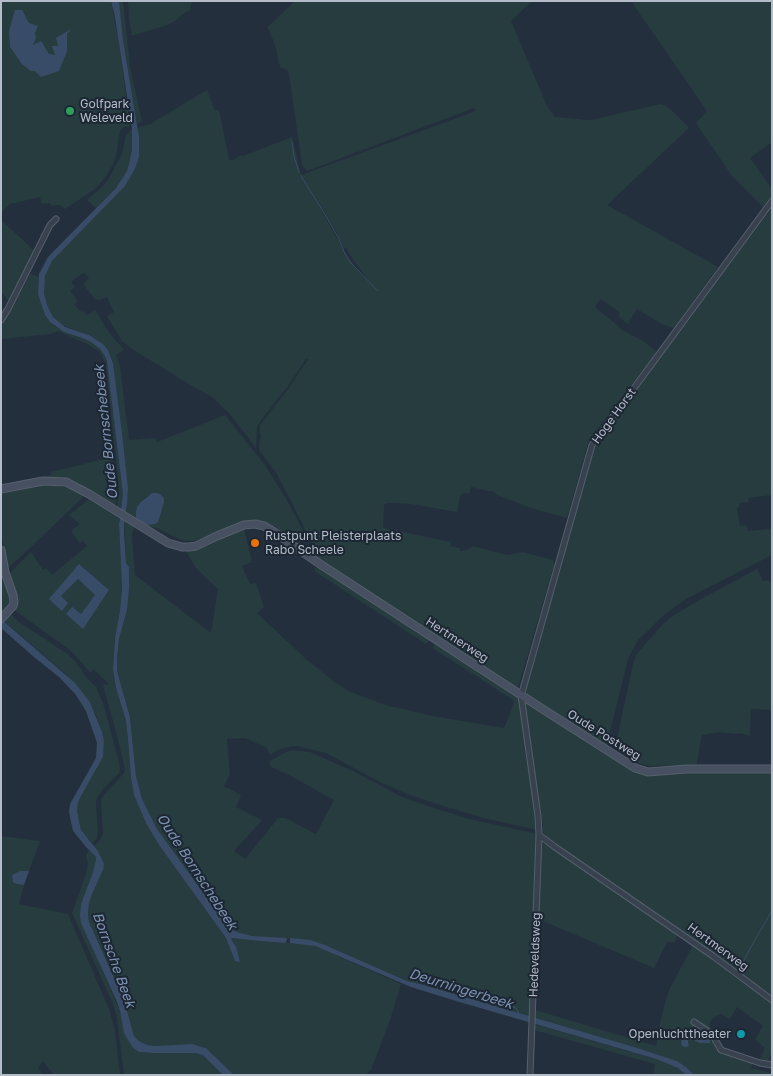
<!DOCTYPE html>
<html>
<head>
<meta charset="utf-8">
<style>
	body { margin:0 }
	#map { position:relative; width:773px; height:1076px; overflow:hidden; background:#242f3e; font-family:"Golos Text",sans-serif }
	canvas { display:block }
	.frame { position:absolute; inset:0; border:2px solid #b4bcc9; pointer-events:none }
</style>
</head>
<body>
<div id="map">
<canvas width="773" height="1076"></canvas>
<div class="frame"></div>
</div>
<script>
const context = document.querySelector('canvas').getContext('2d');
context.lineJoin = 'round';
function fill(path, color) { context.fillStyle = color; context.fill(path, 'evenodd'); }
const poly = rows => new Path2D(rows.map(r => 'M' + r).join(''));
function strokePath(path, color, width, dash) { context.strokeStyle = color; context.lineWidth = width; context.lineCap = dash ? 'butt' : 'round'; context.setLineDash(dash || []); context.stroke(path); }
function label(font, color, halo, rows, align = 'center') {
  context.font = font + ' "Golos Text",sans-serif'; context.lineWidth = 4; context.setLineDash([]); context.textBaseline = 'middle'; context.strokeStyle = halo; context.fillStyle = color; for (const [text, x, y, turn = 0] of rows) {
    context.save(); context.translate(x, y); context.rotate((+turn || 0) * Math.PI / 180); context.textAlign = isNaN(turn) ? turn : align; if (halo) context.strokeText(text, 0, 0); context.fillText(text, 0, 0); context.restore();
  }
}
fill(poly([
	[1,1,111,1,119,43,130,126,124,127,121,130,119,134,117,152,114,162,107,175,95,189,65,209,60,205,51,206,50,203,42,204,40,197,10,204,1,213],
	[119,1,123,1,130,66,142,122,137,124,123,40],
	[128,1,192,1,189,12,187,11,175,21,167,25,132,36,129,19],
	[295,1,535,1,529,4,511,21,547,106,555,117,587,120,596,119,660,104,665,105,670,109,689,128,607,205,718,267,674,328,663,325,637,309,628,324,618,316,620,313,601,299,595,307,624,331,643,341,657,352,589,440,567,518,531,508,497,495,494,492,471,487,469,494,464,493,460,495,457,512,411,504,393,503,386,503,384,505,383,528,451,542,450,546,460,548,460,551,466,550,473,546,507,555,523,552,553,560,554,565,518,688,319,561,301,521,277,474,259,450,260,440,261,437,260,433,260,425,289,388,308,359,306,359,288,386,261,420,257,427,256,448,230,414,211,396,197,389,132,349,122,341,107,316,114,312,107,297,100,300,95,299,83,284,89,278,84,272,71,282,75,287,70,291,78,301,74,304,81,312,83,311,87,315,95,310,108,331,124,350,116,355,120,366,129,440,155,438,157,442,225,415,265,465,285,497,304,532,291,540,273,525,264,522,256,522,244,524,193,541,181,540,157,528,149,527,125,515,127,505,128,488,122,432,113,363,111,357,108,350,103,344,89,335,72,329,60,324,53,317,47,305,44,293,44,281,47,270,52,261,125,186,135,169,139,151,137,128,150,124,207,90,215,111,218,110,220,114,229,160,233,160,241,155,243,156,292,137,301,175,476,111,474,108,307,171,302,165,289,74,287,70,280,67,274,42,267,27,273,22],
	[309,189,336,231,343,247,346,248,352,258,371,284,360,273,349,259],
	[154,493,160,494,164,498,152,524,148,525,141,522,141,502,146,497],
	[631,1,772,1,772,142,750,158,772,189,772,196,763,207,732,176,696,123,707,111],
	[132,129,132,149,127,171,116,188,96,208,87,200,103,186,109,178,122,154,126,135],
	[772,208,772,495,748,498,749,502,739,503,739,507,737,508,740,526,747,525,748,531,769,529,772,530,772,555,686,599,664,615,638,640,628,659,610,731,608,749,524,695,594,443],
	[1,220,36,252,10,302,1,292],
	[30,274,39,277,38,284,45,315,50,322,56,327,70,334,91,342,100,349,105,356,109,373,121,475,123,495,120,512,117,509,119,487,107,373,105,362,99,351,85,343,58,331,51,334,1,339,1,325,12,309],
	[113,457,117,490,115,508,75,484,22,482,21,480,49,476,51,474,51,472],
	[40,485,55,485,71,489,84,496,28,550,8,568,1,534,1,491],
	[89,499,119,517,119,524,122,588,120,610,115,638,113,669,116,688,126,721,128,740,131,778,134,795,146,823,159,845,226,938,235,961,236,947,231,939,232,938,260,941,297,943,315,946,401,984,391,1017,371,1070,365,1075,234,1075,206,1048,197,1045,154,1046,147,1045,139,1041,134,1036,124,1000,89,922,88,914,89,903,92,894,103,870,98,851,94,846,100,840,103,834,101,800,103,796,124,773,125,769,115,728,103,685,109,684,93,669,91,673,70,650,13,609,9,574,31,552,43,570,46,568,52,575,87,546,83,541,80,543,71,531,80,524,69,515],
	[79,564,109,590,83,628,81,614,96,595,77,579,61,597],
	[124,520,135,525,132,534,135,575,211,633,218,589,196,568,185,550,244,529,252,562,242,566,250,584,256,583,264,607,257,613,306,659,337,684,353,693,389,706,433,716,503,728,505,726,514,703,513,700,434,649,433,648,436,643,519,697,534,797,537,830,483,818,437,804,407,794,380,782,326,753,298,746,292,746,278,750,270,755,267,748,245,738,227,739,230,774,224,786,241,795,236,807,262,820,234,851,245,859,278,818,285,818,316,834,334,800,289,775,271,767,269,763,270,761,286,752,292,750,310,752,353,771,402,797,428,806,469,819,538,834,530,1017,420,984,407,981,325,945,311,940,252,936,237,932,228,927,157,829,142,799,136,776,130,717,117,671,117,659,119,639,127,610,129,589,129,567,126,563],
	[1,561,12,603,1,615],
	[318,566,428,638,428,642,426,644,314,571],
	[757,569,763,581,768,580,772,582,772,710,751,709,750,736,740,733,738,734,719,732,702,735,696,768,688,765,649,766,638,763,617,750,616,744,618,734,633,664,636,655,663,624,671,617,701,599],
	[10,613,19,622,66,653,75,661,81,669,84,675,96,687,103,703,118,758,120,768,119,773,104,788,97,798,96,803,98,834,96,840,92,843,81,830,77,811,78,803,81,796,103,757,104,741,98,720,90,702,67,675,3,620],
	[524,700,636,772,644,774,698,772,772,772,772,996,667,921,571,857,551,842,546,837,542,830,543,826],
	[1,836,40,841,29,871,20,871,17,884,24,885,19,904,68,914,109,1009,115,1031,120,1075,54,1075,43,1061,38,1068,43,1075,1,1075],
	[543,844,545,844,677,934,676,940,674,943,667,942,654,968,538,919,541,846],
	[89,850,95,856,96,860,93,872,81,904,101,968,120,1011,124,1033,131,1045,139,1052,153,1053,196,1053,204,1056,223,1075,124,1075,117,1018,113,1004,72,913,86,874,88,862,86,856],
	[693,945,772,1003,772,1050,768,1062,759,1061,765,1048,755,1039,763,1026,737,1007,730,1019,721,1014,714,1017,711,1021,709,1028,726,1050,753,1063,751,1068,771,1073,771,1075,694,1075,686,1067,677,1061,631,1046,535,1018,535,1010,656,1046,659,1027,666,999,670,988],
	[534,1024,665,1062,678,1068,686,1075,653,1075,655,1064,534,1030]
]), '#263c3f');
fill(poly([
	[111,1,119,1,123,40,139,137,139,157,135,169,125,186,52,261,45,276,44,293,47,305,53,317,65,327,89,335,103,344,108,350,113,363,122,432,128,488,127,505,124,520,124,533,126,563,129,567,129,589,127,610,119,639,117,659,117,671,130,717,136,776,142,799,157,829,228,927,237,932,252,936,287,938,286,943,260,941,232,938,231,939,236,947,240,962,235,961,226,938,159,845,146,823,134,795,131,778,128,740,126,721,116,688,113,669,115,638,120,610,122,588,119,524,123,494,107,362,105,356,100,349,91,342,82,338,64,332,50,322,45,315,38,294,39,274,48,257,116,188,127,171,130,159,132,149,132,129,115,17],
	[15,10,22,10,29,23,38,26,35,33,36,38,33,45,41,41,49,54,55,55,52,46,58,46,56,38,71,29,67,34,67,51,59,71,41,77,35,71,31,71,22,64,10,47,9,31],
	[152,493,157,493,160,494,164,498,164,502,158,522,155,524,148,525,141,522,136,519,136,512,137,507,141,502],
	[79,564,109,590,83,629,66,614,72,607,81,614,95,595,78,579,61,596,68,603,62,611,49,599],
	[1,619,75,683,90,702,102,732,104,741,103,757,81,796,78,803,77,811,81,830,98,851,104,864,103,870,92,894,89,903,88,914,89,922,124,1000,134,1036,139,1041,147,1045,155,1046,192,1044,206,1048,234,1075,223,1075,204,1056,196,1053,153,1053,139,1052,133,1048,126,1037,124,1033,120,1011,117,1002,81,923,80,915,81,904,93,872,96,859,95,856,87,848,73,831,69,812,70,804,74,797,96,758,97,743,94,734,86,711,76,695,59,677,34,657,1,628],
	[20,871,29,871,24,885,17,884,13,882,12,875],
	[290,938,311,940,325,945,407,981,420,984,631,1046,677,1061,686,1067,694,1075,686,1075,678,1068,656,1059,456,1001,411,987,315,946,290,943],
	[690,1032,694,1032,710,1039,710,1043,700,1043,694,1040,688,1040,688,1043,689,1045,687,1047,682,1046,681,1043,682,1038,686,1034]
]), '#394c67');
strokePath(poly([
	[292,142,294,157,299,172],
	[301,176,327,218,339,239,345,254,351,263,378,291],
	[738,971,757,936,772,911],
	[441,984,516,1008,520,1015]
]), '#394c67', 1);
const street = poly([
	[1,320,8,309,50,225,56,219],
	[539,835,555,847,713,956,772,1000],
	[694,1022,712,1034,721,1050,760,1063,772,1065],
	[530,1075,539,835,538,816,521,695,523,689,592,445,772,201]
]);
const secondary = poly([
	[1,489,43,481,66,482,89,494,168,543,182,547,189,547,196,546,217,536,244,525,255,524,264,526,271,530,320,564,541,708,635,768,648,772,687,769,772,769],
	[1,550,5,572,13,595,14,602,13,606,1,619]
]);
strokePath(street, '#565f6c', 7);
strokePath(secondary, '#565f6c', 9);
strokePath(street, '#38414e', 5);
strokePath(secondary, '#465061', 7);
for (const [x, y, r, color] of [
	[70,111,5,"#2e9e5b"],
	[255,543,5,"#e8710a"],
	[741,1034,5,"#0f9aa8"]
]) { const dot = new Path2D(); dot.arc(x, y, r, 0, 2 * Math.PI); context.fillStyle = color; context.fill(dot); strokePath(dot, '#1d2633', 2); }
label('12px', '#b4bcc9', '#1d2633', [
	["Golfpark",80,104],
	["Weleveld",80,118],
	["Rustpunt Pleisterplaats",265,536],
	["Rabo Scheele",265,550],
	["Openluchttheater",731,1034,"right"]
], 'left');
label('12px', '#b4bcc9', '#1d2633', [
	["Hoge Horst",614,416,-54],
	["Hertmerweg",457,640,33],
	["Oude Postweg",604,735,32],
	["Hertmerweg",718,947,36],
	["Hedeveldsweg",535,955,-88]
]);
label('italic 14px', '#7c92b1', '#1d2633', [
	["Oude Bornschebeek",106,432,-96],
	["Oude Bornschebeek",197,872,57],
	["Bornsche Beek",114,960,70],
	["Deurningerbeek",461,989,17]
]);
</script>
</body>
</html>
